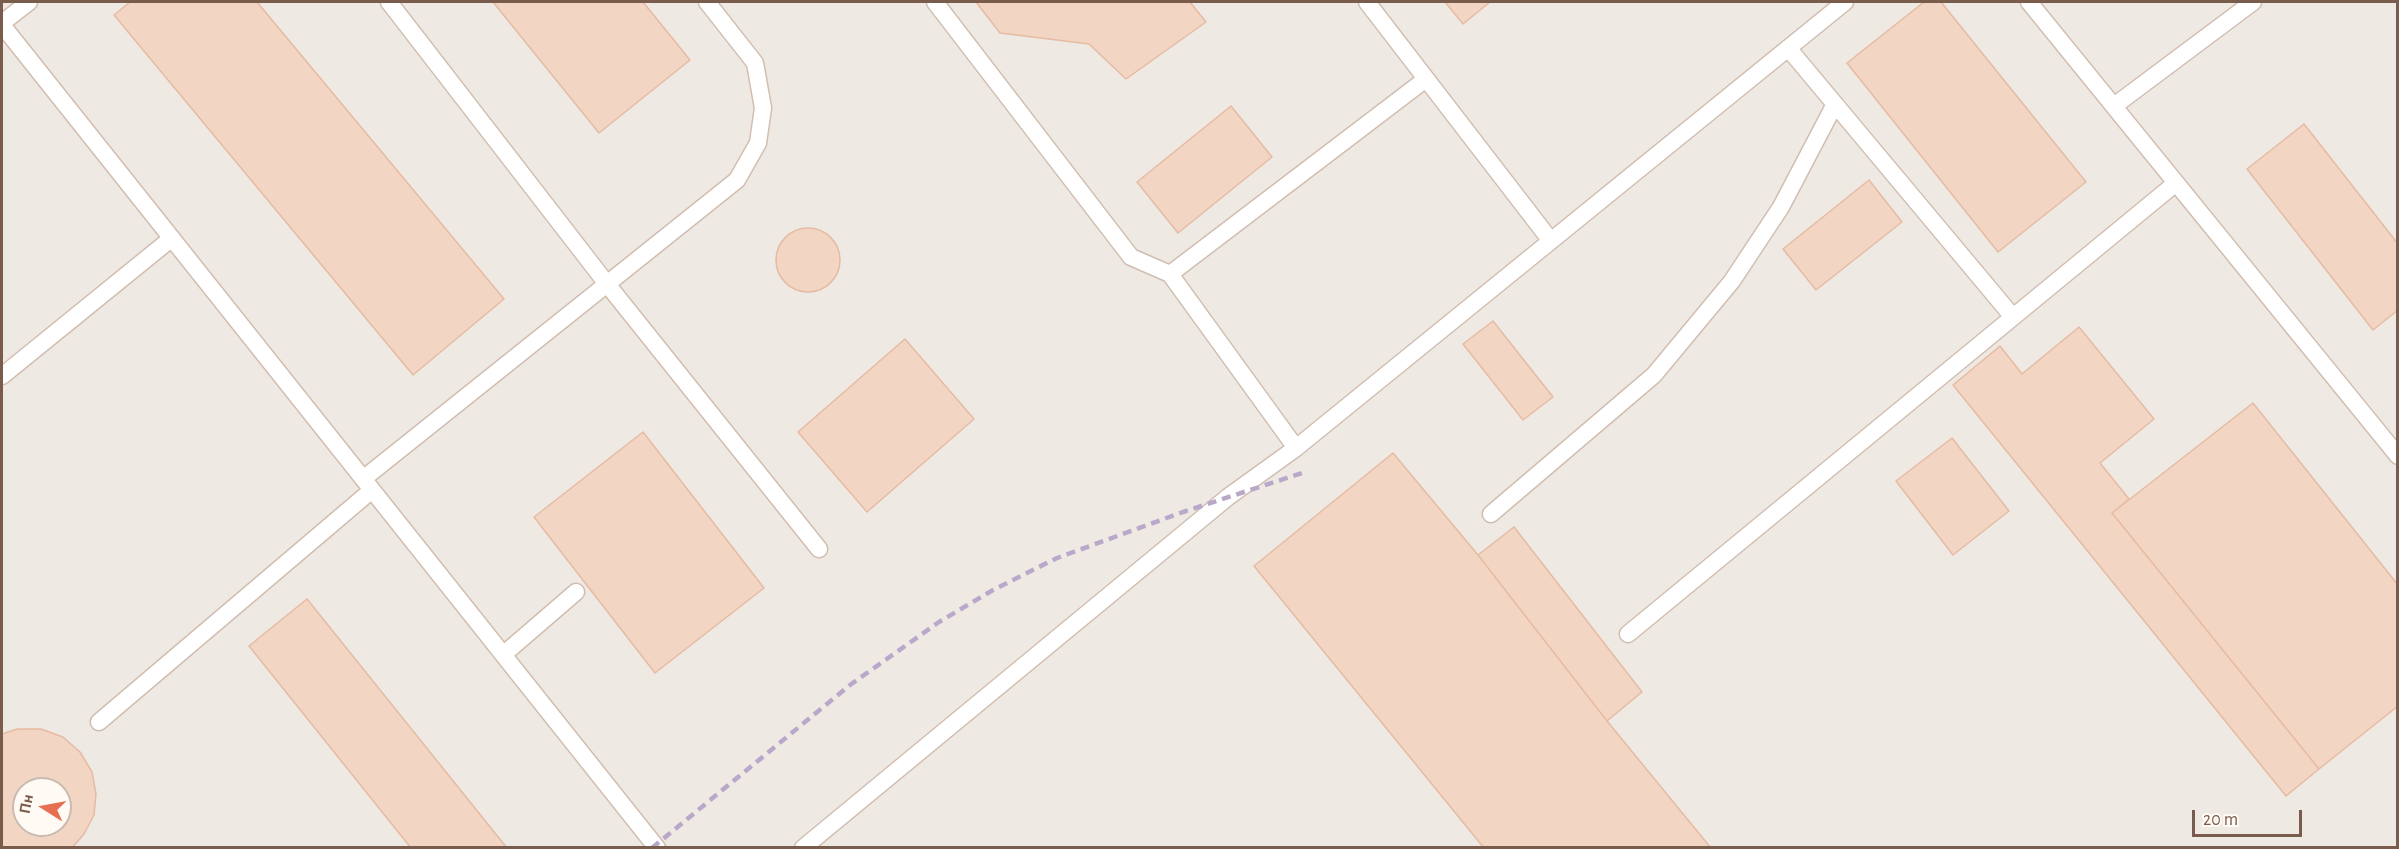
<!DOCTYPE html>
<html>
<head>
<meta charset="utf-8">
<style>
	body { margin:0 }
	#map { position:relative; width:2399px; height:849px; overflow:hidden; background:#fdf6ec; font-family:"Alegreya Sans",sans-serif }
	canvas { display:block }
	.frame { position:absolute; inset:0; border:3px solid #7a5c4d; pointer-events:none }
	.north { position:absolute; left:12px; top:777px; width:60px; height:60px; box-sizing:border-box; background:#fffaf3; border:2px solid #cabbb1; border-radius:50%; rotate:281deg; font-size:16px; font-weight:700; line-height:24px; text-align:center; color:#7a5c4d }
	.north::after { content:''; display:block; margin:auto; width:21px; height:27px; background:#e76f51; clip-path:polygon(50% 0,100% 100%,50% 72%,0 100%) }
	.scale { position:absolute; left:2192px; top:810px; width:110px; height:27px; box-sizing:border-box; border:3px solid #7a5c4d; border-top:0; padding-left:8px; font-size:18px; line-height:21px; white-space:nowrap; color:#7a5c4d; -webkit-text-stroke:4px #fffaf3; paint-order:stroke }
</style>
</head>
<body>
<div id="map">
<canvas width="2399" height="849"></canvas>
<div class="frame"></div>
<div class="north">Пн</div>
<div class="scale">20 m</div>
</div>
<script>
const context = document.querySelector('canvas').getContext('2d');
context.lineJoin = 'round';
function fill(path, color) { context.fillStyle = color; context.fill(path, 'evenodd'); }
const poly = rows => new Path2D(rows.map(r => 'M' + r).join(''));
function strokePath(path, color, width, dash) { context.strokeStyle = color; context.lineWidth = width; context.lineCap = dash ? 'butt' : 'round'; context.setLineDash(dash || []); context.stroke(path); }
fill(poly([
	[2,2,2397,2,2397,847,2,848],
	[24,789,60,789,60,825,24,825]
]), '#efe9e4');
const building = poly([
	[130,2,257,2,504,299,413,375,114,15,130,2],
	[493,2,643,2,690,60,599,133,493,2],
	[976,2,1190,2,1206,22,1126,79,1089,44,1000,33,976,2],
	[1445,2,1490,2,1463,24,1445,2],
	[1924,2,1941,2,2086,182,1998,252,1847,63,1924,2],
	[1231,106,1272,157,1178,233,1137,182,1231,106],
	[2304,124,2398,244,2398,310,2373,330,2247,169,2304,124],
	[1869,180,1902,222,1816,290,1783,249,1869,180],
	'776 260a32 32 0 1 1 64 0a32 32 0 1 1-64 0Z',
	[1493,321,1553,397,1523,420,1463,344,1493,321],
	[2079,327,2154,419,2100,463,2129,499,2112,513,2319,769,2286,796,1953,385,2000,346,2022,374,2079,327],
	[905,339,974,419,867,512,798,432,905,339],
	[2253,403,2398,585,2398,706,2319,769,2112,513,2253,403],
	[643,432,764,588,655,673,534,517,643,432],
	[1952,438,2009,511,1953,555,1896,481,1952,438],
	[1393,453,1478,555,1607,721,1711,848,1484,848,1254,566,1393,453],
	[1514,527,1642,692,1607,721,1478,555,1514,527],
	[307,599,507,848,411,848,249,646,307,599],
	[17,729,41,729,63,737,80,752,92,772,96,794,94,815,84,834,72,848,2,848,2,734,17,729],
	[24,789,60,789,60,825,24,825,24,789]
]);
fill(building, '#f3d5c3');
strokePath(building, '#e6bba3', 1.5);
const lane = poly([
	[707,2,755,63,763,108,758,143,737,180,607,284,819,549],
	[935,2,1131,257,1170,274,1296,448],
	[1367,2,1551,241],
	[2029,2,2398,456],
	[2,23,29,2],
	[2,25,657,848],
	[1788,48,2013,317],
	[2114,106,2253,2],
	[1170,274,1426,79],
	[2,376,172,238],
	[363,479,607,284,389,2],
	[1491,514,1654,375,1732,281,1781,207,1835,104],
	[1628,634,2176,183],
	[504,654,576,592],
	[99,722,372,490],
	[803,848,1228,497,1296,448,1845,2]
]);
strokePath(lane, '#d1beb0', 19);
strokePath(lane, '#fff', 16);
strokePath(poly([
	[652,848,850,685,939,622,993,590,1057,558,1183,512,1305,472]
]), '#b9a8c9', 4.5, [9, 6]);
</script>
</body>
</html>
